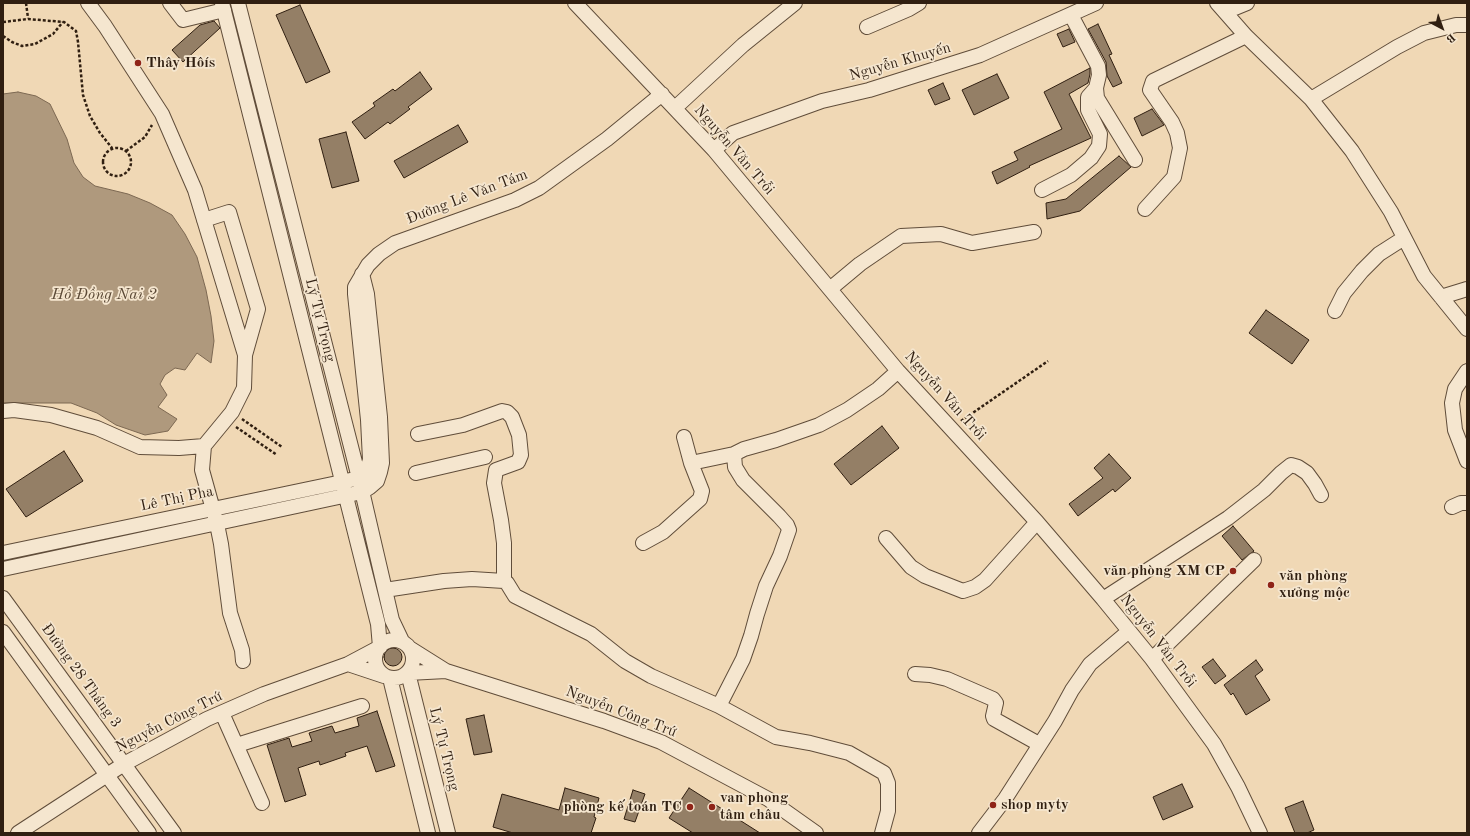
<!DOCTYPE html>
<html>
<head>
<meta charset="utf-8">
<style>
	body { margin:0 }
	#map { position:relative; width:1470px; height:836px; overflow:hidden; background:#f0d8b5; font-family:"Old Standard TT",serif }
	canvas { display:block }
	.frame { position:absolute; inset:0; border:4px solid #301f11; pointer-events:none }
	.north { position:absolute; left:1422px; top:8px; width:40px; height:40px; -webkit-text-stroke:3px #f5e6cf; paint-order:stroke; rotate:139deg; font-size:11px; font-weight:700; line-height:16px; text-align:center; color:#301f11 }
	.north::after { content:''; display:block; margin:auto; width:14px; height:18px; background:#301f11; clip-path:polygon(50% 0,100% 100%,50% 72%,0 100%) }
</style>
</head>
<body>
<div id="map">
<canvas width="1470" height="836"></canvas>
<div class="frame"></div>
<div class="north">B</div>
</div>
<script>
const context = document.querySelector('canvas').getContext('2d');
context.lineJoin = 'round';
function fill(path, color) { context.fillStyle = color; context.fill(path, 'evenodd'); }
const poly = rows => new Path2D(rows.map(r => 'M' + r).join(''));
function strokePath(path, color, width, dash) { context.strokeStyle = color; context.lineWidth = width; context.lineCap = dash ? 'butt' : 'round'; context.setLineDash(dash || []); context.stroke(path); }
function label(font, color, halo, rows, align = 'center') {
  context.font = font + ' "Old Standard TT",serif'; context.lineWidth = 3.5; context.setLineDash([]); context.textBaseline = 'middle'; context.strokeStyle = halo; context.fillStyle = color; for (const [text, x, y, turn = 0] of rows) {
    context.save(); context.translate(x, y); context.rotate((+turn || 0) * Math.PI / 180); context.textAlign = isNaN(turn) ? turn : align; if (halo) context.strokeText(text, 0, 0); context.fillText(text, 0, 0); context.restore();
  }
}
const water = poly([
	[18,92,36,96,50,104,67,139,74,163,83,177,95,186,128,194,150,203,172,215,185,234,197,257,206,290,211,316,214,341,211,363,197,353,185,370,175,368,165,375,160,384,167,395,158,407,177,419,168,431,145,435,116,425,97,413,71,403,3,403,3,94,18,92]
]);
fill(water, '#af997d');
strokePath(water, '#7c6852', 1);
const building = poly([
	[300,5,330,72,306,83,276,15,300,5],
	[214,21,220,28,183,62,172,50,200,25,214,21],
	[1098,24,1112,54,1109,55,1122,83,1113,87,1107,76,1106,62,1088,29,1098,24],
	[1069,29,1075,42,1063,47,1057,34,1069,29],
	[1090,68,1090,74,1088,83,1069,94,1091,138,1029,166,1030,167,997,184,992,172,1018,160,1014,152,1062,129,1044,92,1090,68],
	[420,72,432,89,408,107,410,109,390,124,388,122,365,139,352,122,375,106,373,103,393,89,395,91,420,72],
	[997,74,1009,98,974,115,962,90,997,74],
	[943,83,950,99,935,105,928,90,943,83],
	[1152,109,1164,125,1142,136,1134,118,1152,109],
	[458,125,468,142,404,178,394,161,458,125],
	[346,132,359,181,332,188,319,139,346,132],
	[1119,156,1131,167,1080,211,1047,219,1046,203,1066,199,1119,156],
	[1266,310,1309,340,1292,364,1249,333,1266,310],
	[882,426,899,448,851,485,834,464,882,426],
	[64,451,83,481,26,517,6,489,64,451],
	[1109,454,1131,478,1115,492,1113,489,1078,516,1069,504,1103,478,1094,468,1109,454],
	[1233,526,1254,551,1242,560,1222,536,1233,526],
	'384 657a9 9 0 1 1 18 0a9 9 0 1 1-18 0Z',
	[1213,659,1226,676,1215,684,1202,667,1213,659],
	[1256,660,1263,670,1255,676,1270,700,1246,715,1233,693,1231,695,1224,685,1256,660],
	[377,711,395,766,376,772,367,746,345,753,346,756,320,765,319,761,298,768,306,795,285,802,267,745,289,738,292,747,312,741,309,733,332,726,335,733,359,726,357,718,377,711],
	[484,715,492,752,474,755,466,719,484,715],
	[1182,784,1193,807,1163,820,1153,797,1182,784],
	[565,788,599,798,594,817,596,818,591,833,513,833,493,827,502,794,559,810,565,788],
	[689,788,760,833,693,833,669,818,689,788],
	[633,790,645,794,635,822,624,819,633,790],
	[1303,801,1314,830,1307,833,1295,833,1285,808,1303,801]
]);
fill(building, '#947f66');
strokePath(building, '#301f11', 1);
const minor = poly([
	[88,3,105,26,162,114,195,190,245,355,244,388,232,412,204,446,202,470,217,524,221,544,230,613,242,650,243,661],
	[170,3,183,20,224,10],
	[238,3,359,478,392,620,402,641],
	[575,3,714,150,898,371,1037,522,1103,599,1152,659,1214,744,1238,787,1260,833],
	[1217,3,1246,36,1311,99,1352,151,1391,212,1424,276,1467,329],
	[1225,12,1247,3],
	[1071,15,1098,66,1099,75,1096,88,1097,98,1135,160],
	[867,27,909,9,919,3],
	[1311,99,1397,47,1424,33,1456,25,1467,25],
	[675,108,743,45,795,3],
	[714,150,733,133,822,101,869,90,980,55,1096,3],
	[1042,190,1071,175,1091,158,1099,146,1100,134,1088,110,1088,97,1096,88],
	[1145,209,1174,177,1180,148,1177,133,1172,122,1150,90,1153,81,1246,36],
	[204,220,229,212,258,309,245,355],
	[830,289,860,264,901,236,941,234,972,243,1034,232],
	[1441,297,1467,289],
	[1335,311,1344,293,1362,271,1379,254,1404,238],
	[1467,371,1455,389,1452,403,1455,430,1467,461],
	[3,411,14,410,51,415,97,428,140,447,179,448,204,446],
	[418,434,463,425,502,411,507,412,512,417,519,435,521,455,518,462,496,470,494,483,501,520,504,543,504,581],
	[684,437,691,463,734,454],
	[416,473,485,457],
	[1452,507,1461,503,1467,503],
	[886,538,911,567,925,576,963,591,975,587,985,580,1037,522],
	[643,543,663,532,700,499,702,491,691,463],
	[3,553,342,482,359,478,364,475,367,469,370,460,368,420,355,294,355,287,368,265,379,254,395,243,515,200,539,188,607,139,662,94],
	[3,569,362,492,370,487,377,481,380,472,382,463,380,417,367,294,362,274],
	[385,590,444,581,472,579,504,581,507,583,515,596,591,634,625,661,651,676,719,706,776,737,810,743,849,753,884,773,888,783,888,811,882,833],
	[3,598,174,833],
	[1103,599,1228,518,1264,490,1281,473,1291,465,1298,467,1307,473,1315,484,1321,495],
	[3,632,149,833],
	'375 659a19 19 0 1 1 38 0a19 19 0 1 1-38 0Z',
	[411,649,446,671,604,721,661,742,768,799,816,833],
	[1152,659,1254,560],
	[348,664,384,676],
	[446,671,408,673,448,833],
	[915,674,930,675,947,679,993,699,996,703,993,716,994,719,1039,744],
	[390,678,428,833],
	[719,706,743,659,751,636,757,614,766,586,780,556,789,530,787,525,779,516,743,480,735,467,734,454,744,449,776,440,819,425,847,410,878,389,898,371],
	[222,713,262,803],
	[237,745,362,706],
	[18,833,124,764,207,719,264,694,348,664,380,647,378,624,222,3],
	[979,833,1005,799,1055,721,1072,690,1090,664,1129,631]
]);
strokePath(minor, '#604d3a', 16);
strokePath(poly([
	[26,3,28,18],
	[3,22,28,19,64,22,76,31,78,42,83,95,90,116,100,133,112,148],
	[3,36,12,42,22,46,35,44,53,34,63,22],
	'103 162a14 14 0 1 1 28 0a14 14 0 1 1-28 0Z',
	[126,151,145,137,152,125],
	[242,419,282,447],
	[961,421,1048,361],
	[236,427,277,455]
]), '#301f11', 2.5, [3, 2]);
strokePath(minor, '#f5e6cf', 14);
for (const [x, y, r, color] of [
	[138,63,4,"#8f2418"],
	[1233,571,4,"#8f2418"],
	[1271,585,4,"#8f2418"],
	[993,805,4,"#8f2418"],
	[690,807,4,"#8f2418"],
	[712,807,4,"#8f2418"]
]) { const dot = new Path2D(); dot.arc(x, y, r, 0, 2 * Math.PI); context.fillStyle = color; context.fill(dot); strokePath(dot, '#f5e6cf', 1.5); }
label('15px', '#301f11', '#f5e6cf', [
	["Nguyễn Khuyến",900,62,-16],
	["Nguyễn Văn Trỗi",734,150,49],
	["Đường Lê Văn Tám",467,197,-21],
	["Lý Tự Trọng",320,320,76],
	["Nguyễn Văn Trỗi",945,396,48],
	["Lê Thị Pha",177,499,-12],
	["Nguyễn Văn Trỗi",1158,641,52],
	["Đường 28 Tháng 3",81,676,54],
	["Nguyễn Công Trứ",621,712,21],
	["Nguyễn Công Trứ",169,722,-27],
	["Lý Tự Trọng",444,749,76]
]);
label('bold 15px', '#301f11', '#f5e6cf', [
	["Thây Hôís",146,63],
	["văn phòng XM CP",1225,571,"right"],
	["văn phòng",1279,576],
	["xưởng mộc",1279,593],
	["van phong",720,798],
	["tâm châu",720,815],
	["shop myty",1001,805],
	["phòng kế toán TC",682,807,"right"]
], 'left');
label('italic 16px', '#5c4a37', '#f5e6cf', [
	["Hồ Đồng Nai 2",104,295]
]);
</script>
</body>
</html>
